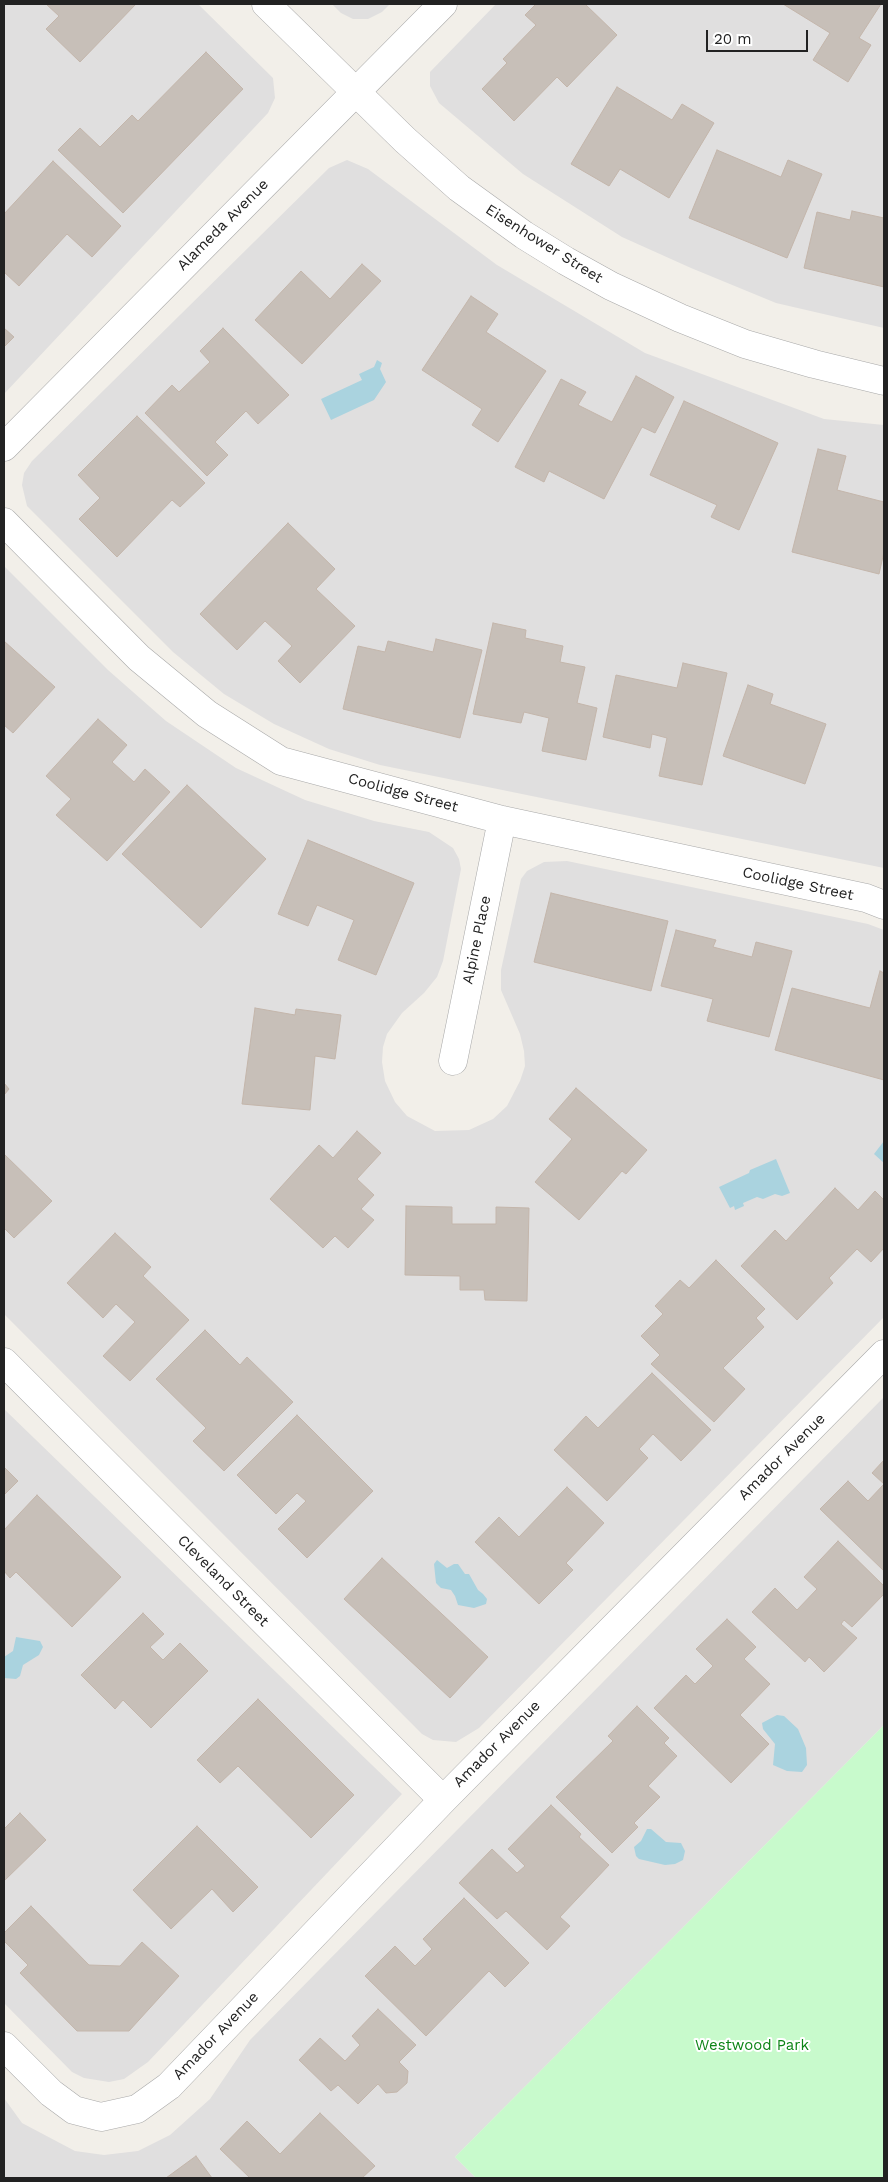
<!DOCTYPE html>
<html>
<head>
<meta charset="utf-8">
<style>
	body { margin:0 }
	#map { position:relative; width:888px; height:2182px; overflow:hidden; background:#f2efe9; font-family:"Work Sans",sans-serif }
	canvas { display:block }
	.frame { position:absolute; inset:0; border:5px solid #222; pointer-events:none }
	.scale { position:absolute; left:706px; top:30px; width:102px; height:22px; box-sizing:border-box; border:2px solid #222; border-top:0; padding-left:6px; font-size:15px; line-height:18px; white-space:nowrap; color:#222; -webkit-text-stroke:4px #fff; paint-order:stroke }
</style>
</head>
<body>
<div id="map">
<canvas width="888" height="2182"></canvas>
<div class="frame"></div>
<div class="scale">20 m</div>
</div>
<script>
const context = document.querySelector('canvas').getContext('2d');
context.lineJoin = 'round';
function fill(path, color) { context.fillStyle = color; context.fill(path, 'evenodd'); }
const poly = rows => new Path2D(rows.map(r => 'M' + r).join(''));
function strokePath(path, color, width, dash) { context.strokeStyle = color; context.lineWidth = width; context.lineCap = dash ? 'butt' : 'round'; context.setLineDash(dash || []); context.stroke(path); }
function label(font, color, halo, rows, align = 'center') {
  context.font = font + ' "Work Sans",sans-serif'; context.lineWidth = 4; context.setLineDash([]); context.textBaseline = 'middle'; context.strokeStyle = halo; context.fillStyle = color; for (const [text, x, y, turn = 0] of rows) {
    context.save(); context.translate(x, y); context.rotate((+turn || 0) * Math.PI / 180); context.textAlign = isNaN(turn) ? turn : align; if (halo) context.strokeText(text, 0, 0); context.fillText(text, 0, 0); context.restore();
  }
}
fill(poly([
	[4,4,198,4,273,78,275,98,268,113,4,394],
	[332,4,390,4,382,12,368,19,353,19,341,13],
	[496,4,884,4,884,328,776,303,691,268,622,237,523,174,439,103,430,86,430,72],
	[347,160,368,169,497,265,645,353,824,419,884,425,884,868,380,765,329,749,274,724,224,694,173,652,27,506,22,485,24,473,32,461,329,168],
	[4,566,108,670,166,721,236,768,305,800,374,821,429,832,453,848,459,859,461,869,443,961,437,977,424,993,402,1013,387,1034,383,1047,382,1062,385,1081,395,1102,407,1116,435,1131,469,1130,493,1119,507,1106,520,1081,525,1066,524,1051,520,1034,501,990,501,970,521,879,527,871,544,862,567,861,868,924,884,930,884,1317,479,1728,456,1742,433,1740,422,1734,4,1314],
	[884,1397,884,1725,455,2157,476,2178,4,2178,4,2098,22,2123,75,2151,104,2155,138,2151,170,2135,210,2099,250,2040],
	[4,1409,402,1794,148,2062,124,2079,109,2082,84,2078,72,2072,4,2003]
]), '#e0dfdf');
fill(poly([
	[884,1725,884,2178,476,2178,455,2157]
]), '#c8facc');
fill(poly([
	[377,360,382,363,380,369,386,382,374,400,331,420,321,399,362,380,359,374,374,367],
	[884,1141,884,1163,874,1154],
	[776,1159,790,1193,782,1196,775,1194,763,1199,757,1197,743,1203,744,1206,735,1210,734,1206,730,1208,719,1187,749,1173,750,1170],
	[437,1560,447,1568,454,1564,458,1564,465,1574,469,1574,478,1590,483,1594,487,1599,486,1604,474,1608,458,1605,455,1596,451,1590,441,1588,436,1583,434,1564],
	[16,1637,40,1641,43,1647,39,1655,23,1665,20,1676,16,1679,4,1678,4,1657,13,1651],
	[777,1715,784,1716,798,1729,806,1748,807,1765,802,1772,787,1771,773,1765,775,1744,763,1729,762,1723],
	[647,1829,651,1829,666,1842,681,1843,685,1851,683,1860,675,1864,665,1865,639,1859,636,1856,634,1847,641,1841]
]), '#aad3df');
const building = poly([
	[46,4,136,4,80,62,46,29,59,16,46,4],
	[536,4,585,4,617,35,567,87,557,77,514,121,482,89,507,63,503,59,536,25,525,15,536,4],
	[783,4,881,4,859,38,871,45,848,82,813,60,830,33,783,4],
	[206,52,243,89,123,213,58,150,80,128,100,147,132,115,138,121,206,52],
	[617,87,672,120,682,104,714,123,669,198,620,169,609,186,571,164,617,87],
	[717,150,781,177,788,160,822,174,787,258,689,218,717,150],
	[53,161,121,226,92,257,67,234,19,286,4,272,4,214,53,161],
	[852,211,884,218,884,287,804,268,817,212,850,220,852,211],
	[362,264,381,281,302,364,255,320,301,271,330,299,362,264],
	[471,296,498,314,486,332,546,371,498,442,472,425,482,409,422,370,471,296],
	[4,328,14,337,4,347,4,328],
	[223,328,289,395,258,424,246,411,215,442,228,455,207,476,145,413,172,385,179,392,210,362,200,351,223,328],
	[636,376,674,397,655,433,642,427,604,499,549,471,544,482,515,467,561,379,586,392,578,405,612,422,636,376],
	[684,401,778,443,739,530,711,517,717,505,650,475,684,401],
	[137,416,205,483,180,507,172,500,117,557,79,519,100,498,78,475,137,416],
	[818,449,846,456,837,490,884,502,884,552,879,574,792,552,818,449],
	[288,523,335,569,316,589,355,626,300,683,278,661,292,646,265,621,237,650,200,614,288,523],
	[493,623,526,630,525,638,563,646,560,662,585,667,577,703,597,708,586,760,542,751,549,718,524,712,521,723,473,714,493,623],
	[436,639,482,650,460,738,343,709,358,646,385,652,388,641,433,652,436,639],
	[4,641,55,687,13,733,4,725,4,641],
	[683,663,727,673,702,785,659,776,667,738,652,734,650,748,603,737,616,675,677,688,683,663],
	[748,685,773,694,770,704,826,724,805,784,723,756,748,685],
	[98,719,127,745,112,762,134,782,145,769,170,792,107,861,56,815,71,799,46,776,98,719],
	[187,785,266,859,201,928,122,854,187,785],
	[308,840,414,883,376,975,338,960,354,920,317,905,308,926,278,914,308,840],
	[551,893,668,921,651,991,534,962,551,893],
	[676,930,716,940,713,947,752,957,756,942,792,951,769,1037,707,1021,713,999,661,986,676,930],
	[880,971,884,973,884,1080,775,1050,792,988,870,1008,880,971],
	[255,1008,295,1015,296,1009,341,1015,335,1059,315,1056,310,1110,242,1104,255,1008],
	[4,1083,9,1089,4,1095,4,1083],
	[576,1088,647,1150,626,1174,622,1171,579,1220,535,1182,572,1139,549,1119,576,1088],
	[357,1131,381,1153,357,1179,374,1195,361,1209,374,1220,348,1248,335,1236,323,1248,270,1199,319,1145,333,1158,357,1131],
	[4,1154,52,1201,14,1238,4,1228,4,1154],
	[835,1188,858,1210,875,1191,884,1200,884,1248,871,1262,857,1249,829,1278,833,1283,797,1320,741,1266,775,1230,786,1241,835,1188],
	[406,1206,452,1207,452,1224,496,1224,496,1207,529,1208,527,1301,485,1300,484,1290,460,1290,460,1276,405,1275,406,1206],
	[115,1233,151,1267,143,1276,189,1320,130,1381,103,1356,135,1322,116,1304,103,1318,67,1283,115,1233],
	[716,1260,765,1309,756,1318,764,1327,723,1368,745,1389,714,1422,651,1364,660,1355,641,1336,663,1314,655,1306,680,1280,689,1288,716,1260],
	[205,1330,240,1365,247,1357,293,1402,224,1471,193,1441,206,1428,156,1379,205,1330],
	[652,1373,711,1430,681,1461,653,1434,639,1449,648,1458,607,1501,554,1450,586,1416,598,1428,652,1373],
	[297,1415,373,1491,307,1558,278,1529,306,1501,297,1493,276,1514,237,1475,297,1415],
	[884,1460,884,1484,872,1473,884,1460],
	[4,1467,18,1481,4,1495,4,1467],
	[848,1481,868,1501,884,1484,884,1571,820,1509,848,1481],
	[567,1487,604,1523,566,1563,573,1570,539,1604,475,1542,499,1517,519,1537,567,1487],
	[37,1495,121,1577,72,1627,16,1572,10,1578,4,1571,4,1530,37,1495],
	[838,1541,884,1586,884,1594,852,1627,844,1620,841,1624,857,1638,824,1672,809,1657,805,1662,752,1612,775,1588,797,1610,817,1589,804,1577,838,1541],
	[382,1558,488,1657,450,1698,344,1599,382,1558],
	[143,1613,164,1634,150,1647,163,1660,180,1643,208,1671,151,1728,123,1700,115,1709,81,1675,143,1613],
	[727,1619,756,1647,744,1659,770,1684,740,1715,769,1744,731,1783,654,1708,686,1675,695,1684,713,1666,696,1649,727,1619],
	[258,1699,354,1795,311,1838,238,1766,220,1783,197,1760,258,1699],
	[637,1706,669,1738,664,1743,677,1756,648,1786,660,1797,634,1823,638,1827,612,1853,556,1797,613,1741,608,1736,637,1706],
	[551,1805,581,1834,579,1837,609,1865,560,1917,570,1926,547,1950,506,1911,497,1919,459,1883,492,1849,517,1873,525,1866,508,1849,551,1805],
	[20,1813,46,1840,4,1881,4,1829,20,1813],
	[197,1826,258,1887,233,1912,212,1889,171,1929,133,1890,197,1826],
	[464,1898,529,1963,505,1987,489,1971,426,2036,365,1976,395,1946,415,1966,432,1949,423,1939,464,1898],
	[31,1906,89,1965,120,1966,142,1942,179,1976,129,2031,77,2031,20,1973,28,1965,4,1941,4,1933,31,1906],
	[378,2009,416,2045,399,2062,408,2071,407,2083,397,2092,386,2093,378,2084,358,2104,338,2085,331,2091,299,2060,320,2038,345,2061,360,2045,352,2036,378,2009],
	[320,2113,375,2166,362,2178,250,2178,220,2149,247,2121,280,2154,320,2113],
	[196,2156,212,2178,166,2178,196,2156]
]);
fill(building, '#c7bfb8');
strokePath(building, '#c4b6ab', 1);
const minor = poly([
	[266,4,405,140,459,188,524,235,566,261,611,286,680,318,745,344,814,364,884,381],
	[4,447,443,4],
	[4,522,139,658,207,714,281,761,502,820,866,898,884,905],
	[453,1061,502,820],
	[4,1362,443,1800],
	[4,2046,51,2093,74,2110,101,2117,137,2109,169,2086,443,1800,884,1354]
]);
strokePath(minor, '#a9a9a9', 29);
strokePath(minor, '#fff', 28);
label('15px', '#222', '#fff', [
	["Alameda Avenue",223,225,-45],
	["Eisenhower Street",544,244,32],
	["Coolidge Street",403,793,15],
	["Coolidge Street",798,884,12],
	["Alpine Place",477,940,-78],
	["Amador Avenue",782,1457,-45],
	["Cleveland Street",223,1581,45],
	["Amador Avenue",497,1744,-45],
	["Amador Avenue",216,2036,-46]
]);
label('15px', '#0c8416', '#fff', [
	["Westwood Park",752,2046]
]);
</script>
</body>
</html>
